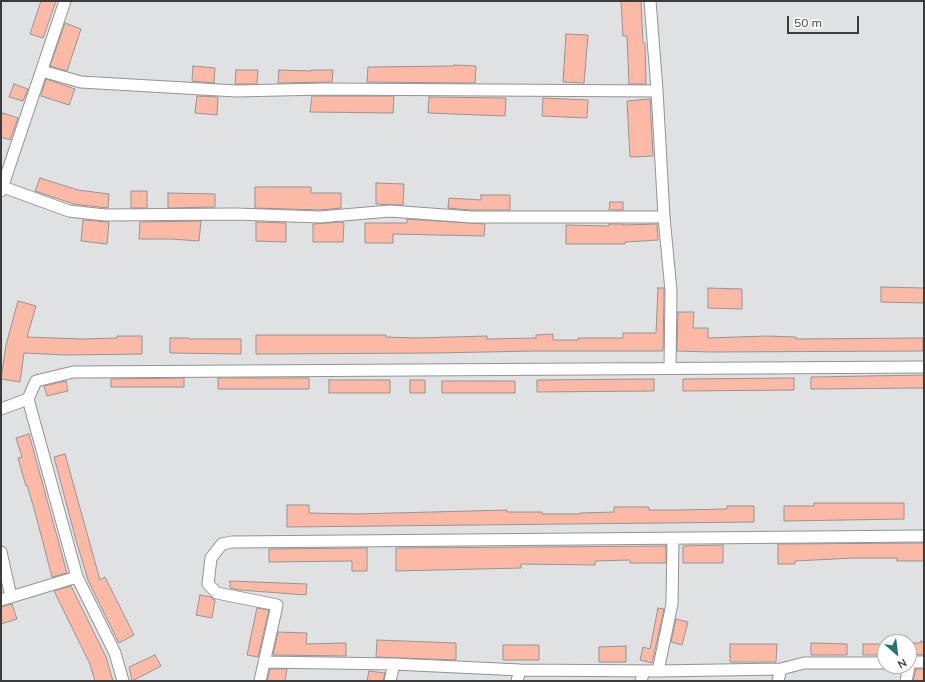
<!DOCTYPE html>
<html>
<head>
<meta charset="utf-8">
<style>
	body { margin:0 }
	#map { position:relative; width:925px; height:682px; overflow:hidden; background:#e0e1e3; font-family:Mulish,sans-serif }
	canvas { display:block }
	.frame { position:absolute; inset:0; border:2px solid #3b3b3c; pointer-events:none }
	.north { position:absolute; left:877px; top:634px; width:40px; height:40px; box-sizing:border-box; background:#fff; border:1px solid #b1b1b1; border-radius:50%; rotate:152deg; font-size:11px; font-weight:700; line-height:16px; text-align:center; color:#3b3b3c }
	.north::after { content:''; display:block; margin:auto; width:14px; height:18px; background:#277274; clip-path:polygon(50% 0,100% 100%,50% 72%,0 100%) }
	.scale { position:absolute; left:787px; top:16px; width:72px; height:18px; box-sizing:border-box; border:2px solid #3b3b3c; border-top:0; padding-left:5px; font-size:12px; line-height:14px; white-space:nowrap; color:#3b3b3c; -webkit-text-stroke:3px #fff; paint-order:stroke }
</style>
</head>
<body>
<div id="map">
<canvas width="925" height="682"></canvas>
<div class="frame"></div>
<div class="north">N</div>
<div class="scale">50 m</div>
</div>
<script>
const context = document.querySelector('canvas').getContext('2d');
context.lineJoin = 'round';
function fill(path, color) { context.fillStyle = color; context.fill(path, 'evenodd'); }
const poly = rows => new Path2D(rows.map(r => 'M' + r).join(''));
function strokePath(path, color, width, dash) { context.strokeStyle = color; context.lineWidth = width; context.lineCap = dash ? 'butt' : 'round'; context.setLineDash(dash || []); context.stroke(path); }
const building = poly([
	[41,1,56,1,43,38,30,34,41,1],
	[621,1,641,1,643,43,645,43,646,84,629,84,627,36,623,36,621,1],
	[65,23,81,29,67,71,50,66,65,23],
	[566,34,588,35,584,83,563,82,566,34],
	[454,65,476,66,475,83,367,82,368,67,454,66,454,65],
	[193,66,215,68,214,83,192,81,193,66],
	[236,70,258,70,257,84,235,84,236,70],
	[279,70,311,71,311,70,333,70,332,82,278,83,279,70],
	[46,79,75,89,69,105,41,96,46,79],
	[14,84,28,89,23,101,9,97,14,84],
	[197,96,218,97,217,115,195,113,197,96],
	[312,96,394,96,393,113,310,112,312,96],
	[429,97,506,98,505,116,428,113,429,97],
	[543,98,588,100,587,118,542,116,543,98],
	[650,99,653,156,630,157,627,101,650,99],
	[3,113,18,118,10,140,1,137,1,118,3,113],
	[40,178,78,190,109,194,108,208,74,204,35,191,40,178],
	[376,183,404,184,403,205,376,204,376,183],
	[255,187,311,187,311,193,341,193,341,208,320,210,255,208,255,187],
	[131,191,147,191,147,208,131,208,131,191],
	[168,193,215,194,215,207,168,208,168,193],
	[481,195,510,195,510,210,471,210,448,208,449,198,481,200,481,195],
	[610,202,623,202,623,210,609,210,610,202],
	[407,219,485,224,484,236,393,234,393,243,365,243,365,223,407,223,407,219],
	[83,220,109,222,107,244,81,241,83,220],
	[201,221,199,241,171,239,139,239,140,222,201,221],
	[256,222,286,223,286,242,256,241,256,222],
	[340,222,344,223,343,242,313,242,313,224,340,222],
	[609,224,623,224,622,225,657,224,658,240,625,242,625,244,566,244,566,225,609,226,609,224],
	[881,287,924,288,924,303,881,302,881,287],
	[658,288,664,288,664,291,663,351,536,351,434,353,256,354,256,335,386,335,386,337,415,338,487,336,487,339,536,338,536,335,553,334,553,340,578,340,578,338,623,338,623,333,656,333,658,288],
	[708,288,742,289,742,309,708,308,708,288],
	[18,301,36,306,27,337,81,339,117,338,117,336,142,336,142,354,66,355,24,353,20,382,1,379,6,345,18,301],
	[678,312,694,312,693,328,708,328,708,338,767,336,796,337,796,339,923,338,923,351,711,352,677,351,678,312],
	[170,338,189,338,189,339,241,339,241,354,170,353,170,338],
	[924,375,924,388,811,389,811,377,924,375],
	[184,378,184,387,111,387,111,379,184,378],
	[218,378,309,378,309,389,218,389,218,378],
	[794,378,794,390,683,391,683,379,794,378],
	[654,379,654,391,537,392,537,380,654,379],
	[329,380,390,380,390,393,329,393,329,380],
	[410,380,425,380,425,393,410,393,410,380],
	[66,381,68,391,47,396,44,386,66,381],
	[442,381,515,381,515,393,442,393,442,381],
	[29,434,67,573,52,577,35,512,27,485,26,486,18,458,22,457,16,438,29,434],
	[65,454,100,580,105,577,134,635,119,643,88,580,76,540,54,457,65,454],
	[814,503,904,503,904,519,784,521,784,506,814,506,814,503],
	[287,505,309,505,309,513,356,514,507,510,507,512,542,512,542,514,580,514,580,513,614,512,614,507,649,507,649,510,678,510,727,509,727,506,754,506,754,522,287,527,287,505],
	[924,543,924,561,897,561,897,558,854,558,795,561,795,564,778,564,778,544,924,543],
	[723,545,723,563,683,563,683,546,723,545],
	[666,546,666,563,630,563,630,560,595,561,595,565,521,564,521,568,396,571,396,548,666,546],
	[367,548,367,571,352,571,352,561,269,562,269,549,367,548],
	[230,581,307,584,306,595,240,590,230,588,230,581],
	[71,586,106,657,113,681,95,681,90,664,54,591,71,586],
	[200,595,211,597,212,599,215,600,212,618,196,615,200,595],
	[12,604,17,619,1,624,1,607,12,604],
	[257,608,269,610,258,657,247,655,257,608],
	[658,608,664,609,652,663,640,660,643,647,650,649,658,608],
	[676,619,688,622,682,645,671,642,676,619],
	[278,632,307,633,306,644,346,643,346,656,273,655,278,632],
	[377,640,456,643,456,660,376,657,377,640],
	[921,641,924,642,924,655,909,654,909,643,921,643,921,641],
	[811,643,847,644,847,655,811,655,811,643],
	[730,644,777,644,776,662,730,662,730,644],
	[863,644,885,644,885,655,863,655,863,644],
	[503,645,539,645,539,660,503,660,503,645],
	[626,646,626,662,599,662,599,647,626,646],
	[155,655,161,666,132,681,129,667,155,655],
	[270,669,287,669,285,681,267,681,270,669],
	[916,669,924,669,924,681,913,681,916,669],
	[369,671,385,673,383,681,367,681,369,671]
]);
fill(building, '#fcbaa6');
strokePath(building, '#969493', 1);
const minor = poly([
	[650,1,657,90,664,217,671,291,670,368],
	[42,71,81,82,236,91,323,89,657,91],
	[3,187,69,211,105,215,236,214,320,217,390,211,471,217,664,217],
	[1,191,65,1],
	[28,399,77,577,115,653,123,681],
	[1,409,28,399,36,381,73,372,924,367],
	[1,552,11,597],
	[1,600,77,577],
	[264,662,394,664,520,670,658,671,781,669,804,663,885,663],
	[909,662,924,662],
	[658,671,672,604,673,539],
	[260,681,277,605,217,593,208,584,211,558,222,544,232,542,924,536],
	[390,681,394,664],
	[517,681,520,670],
	[641,681,644,671],
	[778,681,781,669],
	[906,681,910,662]
]);
strokePath(minor, '#939395', 13);
strokePath(minor, '#fff', 11);
</script>
</body>
</html>
